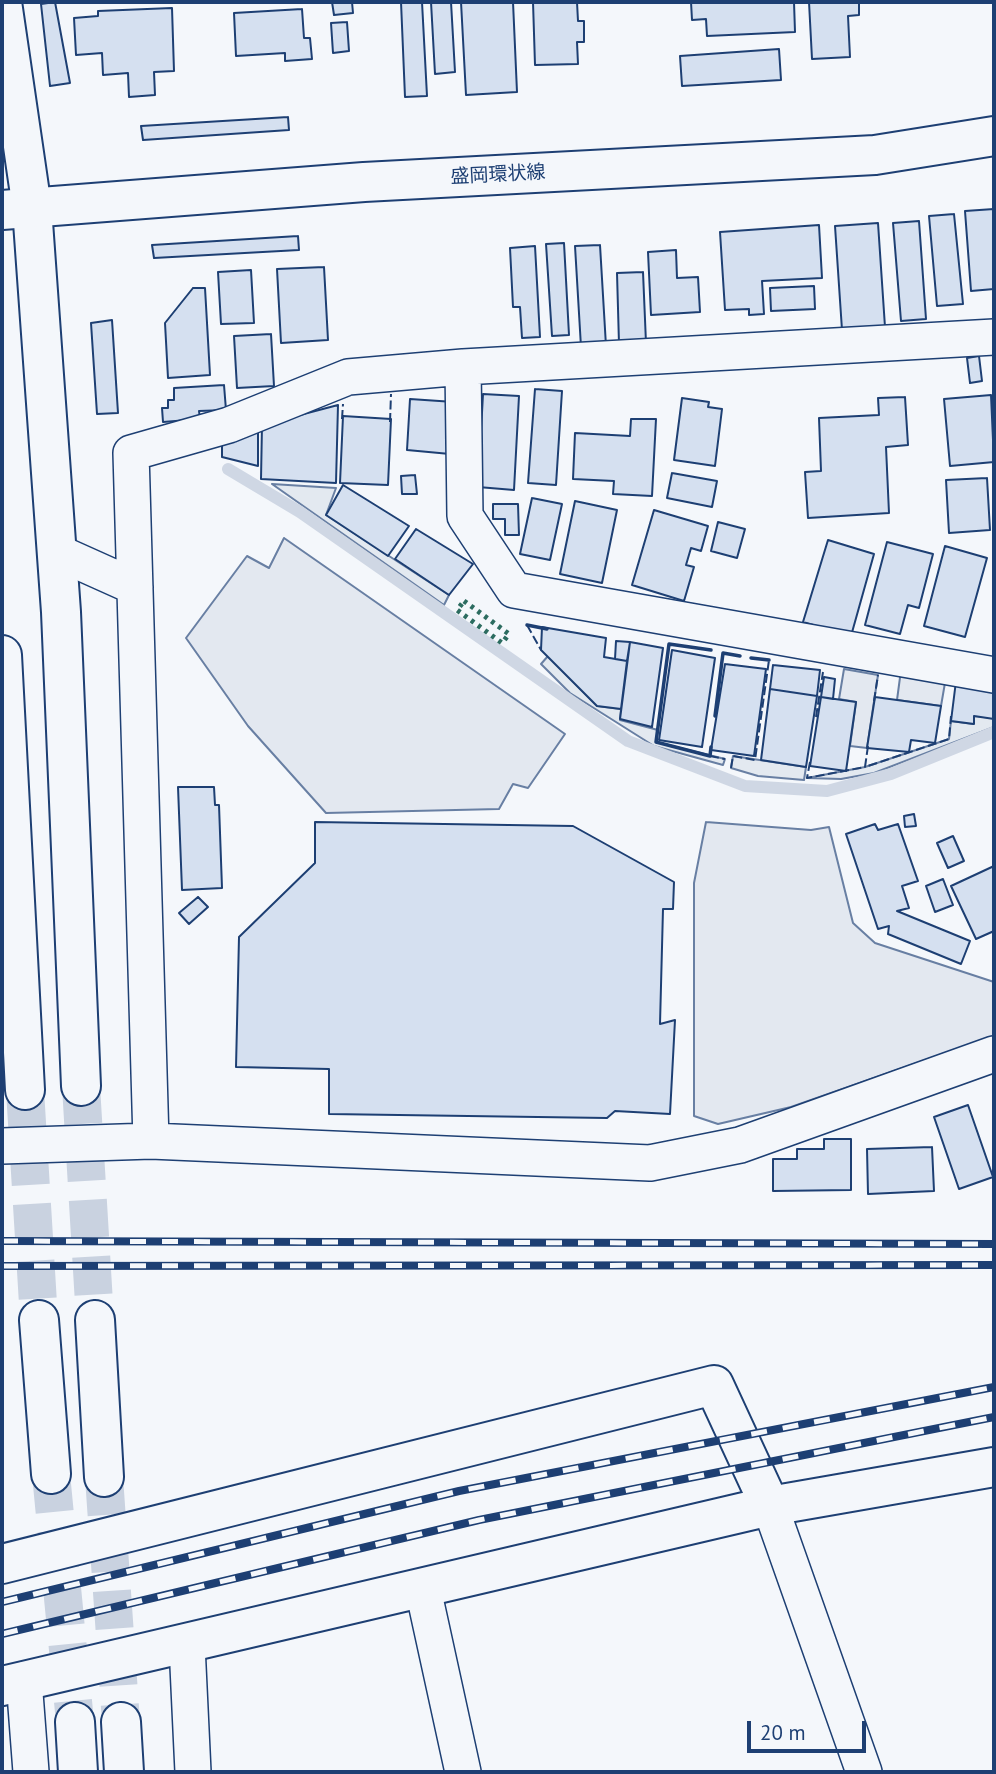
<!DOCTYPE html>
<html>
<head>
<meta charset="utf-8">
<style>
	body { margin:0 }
	#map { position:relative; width:996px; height:1774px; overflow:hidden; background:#f4f7fb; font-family:"PT Sans",sans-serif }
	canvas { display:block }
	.frame { position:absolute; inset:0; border:4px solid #1d3f73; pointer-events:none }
	.scale { position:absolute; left:747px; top:1721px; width:119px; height:32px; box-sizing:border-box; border:4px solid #1d3f73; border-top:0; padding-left:9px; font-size:21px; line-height:24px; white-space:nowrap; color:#1d3f73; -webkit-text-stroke:5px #f4f7fb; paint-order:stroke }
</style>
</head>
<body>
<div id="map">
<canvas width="996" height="1774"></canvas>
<div class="frame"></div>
<div class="scale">20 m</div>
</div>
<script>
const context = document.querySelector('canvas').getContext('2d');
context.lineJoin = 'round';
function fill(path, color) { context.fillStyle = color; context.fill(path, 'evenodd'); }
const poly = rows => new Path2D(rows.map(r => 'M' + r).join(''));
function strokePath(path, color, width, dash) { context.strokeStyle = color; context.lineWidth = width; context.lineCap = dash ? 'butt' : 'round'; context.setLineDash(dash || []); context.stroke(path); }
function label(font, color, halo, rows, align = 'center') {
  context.font = font + ' "PT Sans","Noto Sans JP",sans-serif'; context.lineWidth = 5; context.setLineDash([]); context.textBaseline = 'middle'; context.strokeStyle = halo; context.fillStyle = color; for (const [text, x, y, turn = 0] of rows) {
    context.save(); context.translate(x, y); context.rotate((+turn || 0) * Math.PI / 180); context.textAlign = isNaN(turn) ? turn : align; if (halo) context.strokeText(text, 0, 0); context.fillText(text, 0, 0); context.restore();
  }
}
const green = poly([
	[272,484,336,488,326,515,449,595,444,605,272,484],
	[548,656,597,706,621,709,620,720,658,730,656,742,725,759,723,765,654,746,570,693,541,664,548,656],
	[974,716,994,718,994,727,874,773,841,779,807,778,865,767,949,739,951,721,973,724,974,716],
	[733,756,806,767,804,780,758,776,731,768,733,756]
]);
fill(green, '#e3e9f0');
strokePath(green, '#687fa3', 2);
const parking = poly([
	[284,538,565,734,528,788,513,784,499,809,326,813,248,726,186,638,247,556,269,568,284,538],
	[844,669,878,675,867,748,850,746,856,702,839,699,844,669],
	[901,670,946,677,941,706,897,700,901,670],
	[706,822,811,830,829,827,853,923,875,943,994,982,994,1036,791,1107,718,1124,694,1116,694,883,706,822]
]);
fill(parking, '#e3e8f0');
strokePath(parking, '#687fa3', 2);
strokePath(poly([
	[228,469,300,512,628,741,745,786,827,791,891,774,994,732]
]), '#cfd7e4', 12);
const building = poly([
	[55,2,70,83,50,86,41,4,55,2],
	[332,2,352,2,353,13,334,15,332,2],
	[401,2,422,2,427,96,405,97,401,2],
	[431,2,451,2,455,72,435,74,431,2],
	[461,2,513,2,517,92,466,95,461,2],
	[533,2,577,2,578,21,584,21,584,42,577,42,578,64,535,65,533,2],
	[691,2,794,2,795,32,707,36,706,19,692,20,691,2],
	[809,2,859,2,859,15,848,16,850,57,812,59,809,2],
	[172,8,174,71,154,72,155,95,129,97,128,73,103,75,102,53,76,55,74,18,98,16,98,11,172,8],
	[302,9,304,38,310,38,312,59,285,61,285,53,236,56,234,13,302,9],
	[347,22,349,51,333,53,331,23,347,22],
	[779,49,781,80,682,86,680,56,779,49],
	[288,117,289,130,143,140,141,126,288,117],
	[994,209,994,289,971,291,965,211,994,209],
	[954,214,963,304,937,306,929,216,954,214],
	[919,221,926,319,901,321,893,223,919,221],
	[878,223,885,327,842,330,835,226,878,223],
	[819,225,822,278,762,281,764,314,749,315,749,309,725,310,720,232,819,225],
	[298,236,299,250,154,258,152,245,298,236],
	[564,243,569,335,552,336,546,244,564,243],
	[600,245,606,346,581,347,575,246,600,245],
	[535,246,540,337,522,338,520,307,513,307,510,248,535,246],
	[676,250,677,278,698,277,700,312,651,315,648,252,676,250],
	[324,267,328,340,281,343,277,269,324,267],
	[251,270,254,323,221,324,218,272,251,270],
	[643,272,646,343,619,344,617,273,643,272],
	[814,286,815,309,771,311,770,288,814,286],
	[193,288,205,288,210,375,168,378,165,323,193,288],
	[112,320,118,413,97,414,91,323,112,320],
	[271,334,274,386,237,388,234,336,271,334],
	[979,356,982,381,970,383,967,358,979,356],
	[224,385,226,410,199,411,200,419,163,422,162,408,168,408,168,400,174,400,174,388,224,385],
	[535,389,562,391,556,485,528,483,535,389],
	[483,394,519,396,514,490,478,487,483,394],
	[991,395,994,462,950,466,944,399,991,395],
	[905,397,908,445,886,447,889,513,808,518,805,472,821,471,819,418,879,415,878,398,905,397],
	[682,398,709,402,708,407,722,409,715,466,674,460,682,398],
	[410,399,454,402,450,454,407,450,410,399],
	[338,405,336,483,261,479,262,425,338,405],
	[343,416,391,419,388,485,340,483,343,416],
	[631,419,656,419,652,496,613,494,614,481,573,479,575,433,630,436,631,419],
	[258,428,258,466,222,457,222,437,258,428],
	[672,473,717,481,712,507,667,498,672,473],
	[415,475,417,494,402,494,401,476,415,475],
	[987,478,990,530,949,533,946,480,987,478],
	[343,485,409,526,388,556,326,515,343,485],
	[532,498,562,504,550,560,520,554,532,498],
	[575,501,617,510,602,583,560,574,575,501],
	[493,504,518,504,519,535,505,535,505,519,493,519,493,504],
	[654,510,708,526,701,551,691,548,686,565,694,567,684,601,632,585,654,510],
	[718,522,745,529,737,558,711,551,718,522],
	[416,529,473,564,449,595,395,559,416,529],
	[828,540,874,554,851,636,803,622,828,540],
	[887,542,933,554,919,608,908,605,900,634,865,625,887,542],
	[945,546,987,558,965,637,924,626,945,546],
	[542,627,606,638,604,657,627,661,621,709,597,706,541,650,542,627],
	[616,641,630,642,627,661,615,659,616,641],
	[630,642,663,648,652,727,620,719,630,642],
	[672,650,715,658,702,747,659,740,672,650],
	[725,664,766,669,754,756,711,750,725,664],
	[773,665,820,670,817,696,770,689,773,665],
	[824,677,835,679,833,699,821,697,824,677],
	[956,681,994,687,994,719,974,716,974,724,951,721,956,681],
	[770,689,817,696,806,767,761,760,770,689],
	[821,697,856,702,846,771,810,766,821,697],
	[875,697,941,706,935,743,911,740,909,752,867,748,875,697],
	[178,787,214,787,215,805,219,805,222,888,182,890,178,787],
	[914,814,916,826,905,827,904,816,914,814],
	[315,822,573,826,674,882,673,909,663,909,660,1024,675,1020,670,1114,615,1111,607,1118,329,1114,329,1069,236,1067,239,937,315,863,315,822],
	[875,824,878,830,898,824,918,881,902,886,909,908,897,911,970,941,961,964,888,934,889,926,878,929,846,834,875,824],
	[953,836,964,861,948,868,937,843,953,836],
	[994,866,994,931,976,939,951,886,994,866],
	[943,879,953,905,935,912,926,886,943,879],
	[198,897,208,907,189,924,179,913,198,897],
	[968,1105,993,1177,959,1189,934,1117,968,1105],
	[824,1139,851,1139,851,1190,773,1191,773,1159,797,1159,797,1149,824,1149,824,1139],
	[932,1147,934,1191,868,1194,867,1149,932,1147]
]);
fill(building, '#d5e0f0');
strokePath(building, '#1d3f73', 2);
strokePath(poly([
	[81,1086,95,1320],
	[25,1090,39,1320],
	[51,1474,75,1722],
	[104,1477,121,1722]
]), '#c9d2e0', 38, [38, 19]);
const minor = poly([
	[463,367,465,516,514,590,994,675],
	[57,552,135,587],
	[151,1141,131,453,229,425,348,377,463,367,994,337],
	[2,1146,151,1141,650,1163,740,1145,994,1054],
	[770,1506,864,1772],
	[423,1589,463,1772],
	[187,1645,193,1772],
	[24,1680,31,1772]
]);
const tertiary = poly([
	[2,2,32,208,61,612,81,1086],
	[2,655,25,1090],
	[39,1320,51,1474],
	[95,1320,104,1477],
	[2,1564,714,1385,770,1506],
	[2,1686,770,1506,994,1467],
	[75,1722,78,1772],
	[121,1722,124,1772]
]);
const primary = poly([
	[2,210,364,182,875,155,994,136]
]);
strokePath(minor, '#1d3f73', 38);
strokePath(tertiary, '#1d3f73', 42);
strokePath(primary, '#1d3f73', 42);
strokePath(minor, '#f4f7fb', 35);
strokePath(tertiary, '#f4f7fb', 38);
strokePath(primary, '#f4f7fb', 38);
const rail = poly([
	[2,1241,994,1244],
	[2,1266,994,1265],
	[2,1602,459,1491,994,1387],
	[2,1634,479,1520,994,1417]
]);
strokePath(rail, '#1d3f73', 8);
strokePath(rail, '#f4f7fb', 5, [16]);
strokePath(poly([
	[464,601,509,634,502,643,457,610,464,601]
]), '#2c6c60', 5, [3.5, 5]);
strokePath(poly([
	[342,419,343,404],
	[390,422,391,394],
	[527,625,541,650],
	[874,701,878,675],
	[816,717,823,672],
	[868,746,865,767,949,739,951,716],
	[710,756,725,759],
	[810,762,807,778,865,767],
	[731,768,733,756,755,760,769,660]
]), '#1d3f73', 2, [9, 3.5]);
strokePath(poly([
	[527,625,547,629],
	[711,650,669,644,656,742,710,756,711,747],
	[751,658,769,660],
	[715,716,723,653,740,656]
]), '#1d3f73', 3.5);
label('19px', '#1d3f73', '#f4f7fb', [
	["盛岡環状線",498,175,-3]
]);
</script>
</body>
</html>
